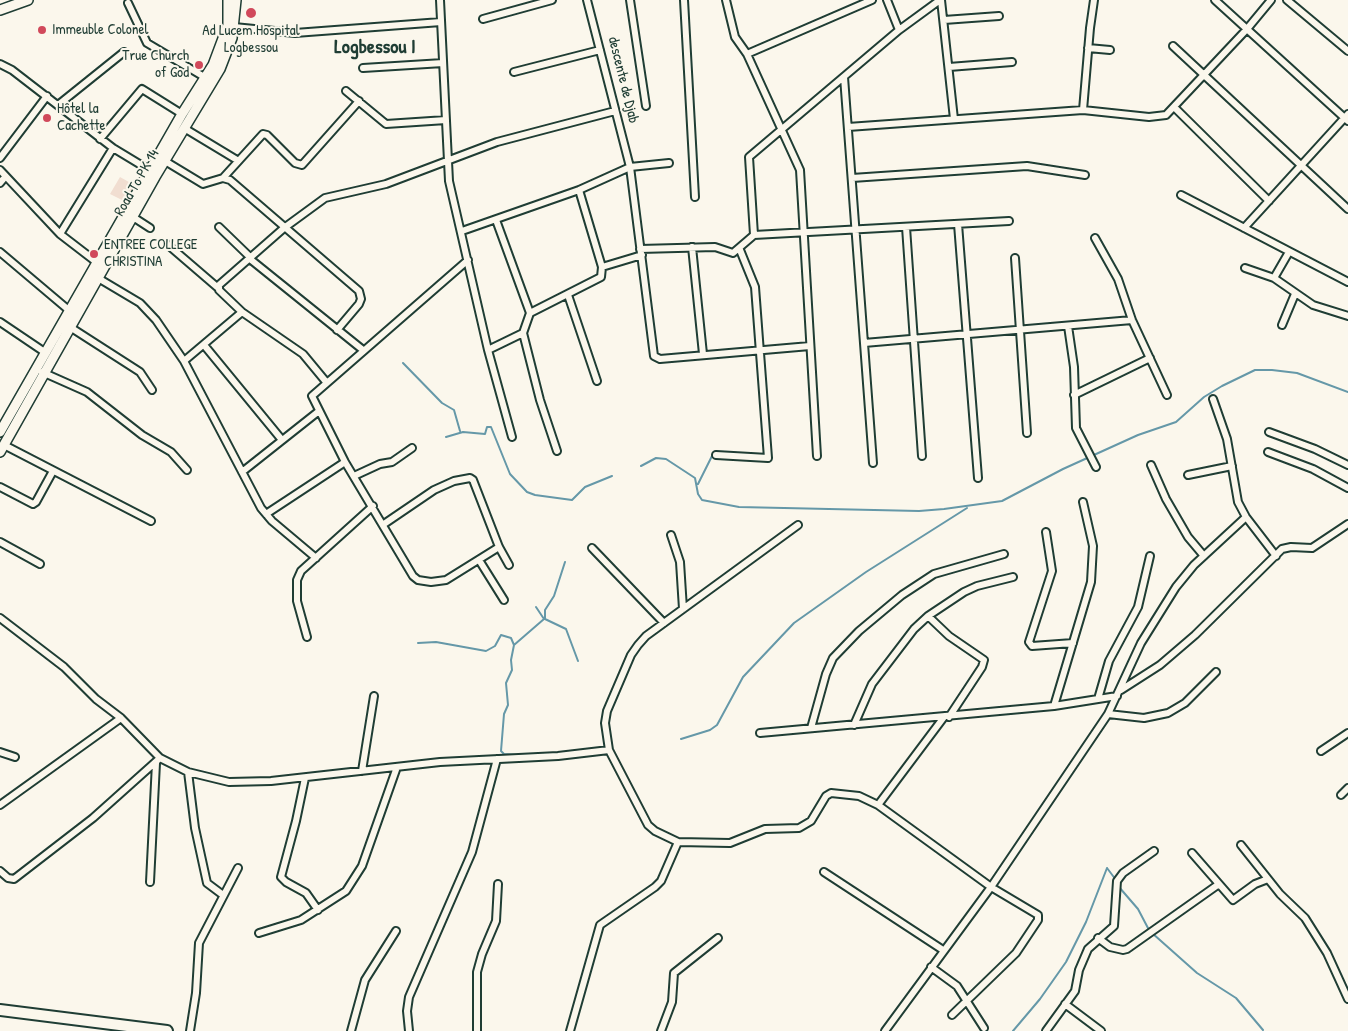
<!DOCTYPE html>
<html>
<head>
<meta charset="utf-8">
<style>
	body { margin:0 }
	canvas { display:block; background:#fbf7ec }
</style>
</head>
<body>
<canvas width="1348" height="1031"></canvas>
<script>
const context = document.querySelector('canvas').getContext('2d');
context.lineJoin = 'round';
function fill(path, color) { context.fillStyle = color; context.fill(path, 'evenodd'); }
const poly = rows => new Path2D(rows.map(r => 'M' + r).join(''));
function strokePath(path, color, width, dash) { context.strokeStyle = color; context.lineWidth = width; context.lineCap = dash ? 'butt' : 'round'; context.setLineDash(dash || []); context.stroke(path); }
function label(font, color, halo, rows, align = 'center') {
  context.font = font + ' "Patrick Hand",sans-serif'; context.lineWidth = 4; context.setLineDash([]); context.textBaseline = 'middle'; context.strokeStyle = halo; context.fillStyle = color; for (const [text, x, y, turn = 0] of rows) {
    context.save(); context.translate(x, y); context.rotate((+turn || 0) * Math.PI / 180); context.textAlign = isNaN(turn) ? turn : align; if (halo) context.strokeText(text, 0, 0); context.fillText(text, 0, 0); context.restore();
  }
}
fill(poly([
	[120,177,136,186,126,202,110,194]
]), '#f1ded1');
strokePath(poly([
	[403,363,442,403,454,410,460,431],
	[446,437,463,432,485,434,487,427,491,427,510,474,527,492,535,495,572,500,585,487,612,476],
	[641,466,656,458,666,459,695,478,698,494,702,500,739,507,919,511,944,509,1002,501,1063,469,1138,435,1176,422,1204,397,1222,386,1255,370,1272,370,1297,373,1348,392],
	[698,484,712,456],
	[565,562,554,596,545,610,545,619,566,629,578,661],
	[418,643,436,642,486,651,495,646,501,635,511,638,514,645,511,660,512,670,506,683,508,705,504,714,501,751,504,754,518,755],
	[514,645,544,619,536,607],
	[681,739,710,730,717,725,743,677,794,623,866,572,967,508],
	[1107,868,1116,880],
	[1119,887,1138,909,1149,930],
	[1152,933,1197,973,1236,998,1263,1030],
	[1013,1031,1040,999,1066,962,1086,922,1107,868]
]), '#6598a8', 2);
const minor = poly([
	[440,0,449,181,488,350,512,437],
	[587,0,630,167,654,356,660,359,810,346],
	[630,0,646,106],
	[684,0,695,197],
	[726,0,735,37,747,54,800,170,817,456],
	[941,0,954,119],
	[1215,0,1348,121],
	[1287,0,1348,51],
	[128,3,147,43,206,78],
	[483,19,552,0],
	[944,20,999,16],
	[234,27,295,33,441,22],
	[899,30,940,0],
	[1173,46,1348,209],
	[1088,48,1110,50],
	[747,54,872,0],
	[0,64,12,70,113,148,151,171],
	[949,67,1012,62],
	[363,68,443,63],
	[514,72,600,50],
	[844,77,873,463],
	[346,91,386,124,446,120],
	[58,105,124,52],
	[1174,107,1269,201],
	[1083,110,1090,28,1094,0],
	[848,127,1083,110,1149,117,1166,115,1247,29,1271,0],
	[184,128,237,160],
	[100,139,142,89,182,114],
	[0,158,47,96],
	[165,161,203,184,223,178,230,180,359,291,361,299,359,304,337,330],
	[0,170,60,234,99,264],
	[223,178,263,134,267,135,295,163,302,165,359,101],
	[852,178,1027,166,1085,175],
	[0,183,5,177],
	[1181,195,1348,282],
	[133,217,150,228],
	[496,220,530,313,523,333,540,400,557,451],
	[958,224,978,478],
	[219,227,251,258],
	[906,227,922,456],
	[1244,228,1348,114],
	[462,231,579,190,630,167,669,163],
	[60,234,113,148],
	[754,235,749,157,899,30,887,0],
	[1095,238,1118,279,1132,320,1167,395],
	[167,244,217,287],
	[692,247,703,354],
	[640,249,715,247,733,253,754,235,1009,221],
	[0,252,71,312],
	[1015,258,1027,433],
	[250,259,363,350],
	[468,260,312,396,345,462,413,576,418,580,431,582,446,580,499,547],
	[602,267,642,255],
	[1245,268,1274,278,1313,305,1348,316],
	[98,278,140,303,156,320,184,361,261,508,272,521,316,558],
	[1274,278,1289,252],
	[568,295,597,381],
	[530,313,601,277,602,267,579,190],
	[0,322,46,353],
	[1282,325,1295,294],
	[1068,326,1074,367,1076,428,1096,467],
	[70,327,140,372,152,390],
	[864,343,1132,320],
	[204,345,282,440],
	[488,350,523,333],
	[184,361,242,312],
	[42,372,87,392,142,435,171,452,187,470],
	[327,383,303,354,242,312,219,290,219,285,284,228,325,198,386,184,497,142,615,111],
	[1074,395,1150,358],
	[1213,399,1227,439,1238,502,1246,517,1276,556],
	[1269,432,1315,449,1348,465],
	[4,445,151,521],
	[1268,452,1313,469,1348,488],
	[716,455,768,458,755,287,740,250],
	[1151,465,1166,499,1188,537,1204,556],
	[242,472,319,411],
	[1188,475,1232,466],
	[354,476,380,464,392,462,412,448],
	[0,487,33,504,36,502,53,471],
	[266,514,345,462],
	[384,524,434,490,454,481,470,478,473,480,499,547,509,565],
	[798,525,646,636,638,645,631,655,607,711,605,723,609,750,648,825,655,831,678,842,730,843,765,829,799,828,811,821,826,796,831,793,859,796,878,805,991,887,1038,915,1038,920,1016,953,952,1015],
	[1046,532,1052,571,1029,642,1032,646,1073,643],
	[671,535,680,562,683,609],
	[0,542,40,564],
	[592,548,664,623],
	[479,560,504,600],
	[928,616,949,636,984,660,982,667,949,717],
	[0,618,64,667,96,699,121,718,160,758,188,772,229,782,271,781,440,762,558,756,609,750],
	[307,637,297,601,297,580,301,571,373,506],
	[1121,690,1160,665,1195,635,1282,549,1291,547,1312,548,1348,524],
	[1098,699,1109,661,1138,607,1150,556],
	[1054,706,1091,582,1093,546,1083,502],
	[1108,714,1144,718,1168,713,1185,703,1216,672],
	[854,725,872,684,914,629,928,616,964,592,977,586,1013,577],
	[811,728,826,674,833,658,859,631,902,595,934,574,1004,554],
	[760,733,1054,706,1117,696],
	[1321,751,1348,733],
	[0,752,15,757],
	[362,771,374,696],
	[188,772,195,828,207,883,223,895],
	[305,778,296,821,281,877,286,882,306,893,318,910],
	[1341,795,1348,788],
	[0,805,121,718],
	[878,805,944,717],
	[1241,845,1280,894,1305,918,1327,953,1348,999],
	[1192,853,1233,900,1255,884,1268,879],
	[0,871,8,878,14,879,93,818,160,758],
	[824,872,943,950],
	[150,882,156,763],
	[259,933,301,920,346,891,362,866,397,767],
	[1098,938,1110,947,1123,950,1127,949,1219,884],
	[931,967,957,986,984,1028],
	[1065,1004,1101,1031],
	[190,1031,196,993,199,943,238,868],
	[351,1031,365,980,396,931],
	[409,1031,407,1011,409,997,472,852,497,759],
	[477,1031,477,972,482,954,496,921,498,884],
	[570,1031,600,925,655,887,661,881,678,842],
	[661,1031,672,1002,674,973,718,938],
	[885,1031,991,887,1108,714,1141,643,1176,587,1194,565,1246,517],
	[1046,1031,1075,991,1079,970,1088,949,1114,926,1117,881,1123,873,1154,851]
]);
const secondary = poly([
	[0,10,28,0],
	[0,432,182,114,213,65,228,25,228,0],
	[0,452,155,177,220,69,232,38,236,0]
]);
const primary = poly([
	[0,1010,167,1031]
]);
strokePath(minor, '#1f3d34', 10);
strokePath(secondary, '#1f3d34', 12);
strokePath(primary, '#1f3d34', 14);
strokePath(minor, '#fbf7ec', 6);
strokePath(secondary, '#fbf7ec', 9);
strokePath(primary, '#fbf7ec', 10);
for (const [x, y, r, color] of [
	[251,13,6,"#d1495b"],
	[42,30,5,"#d1495b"],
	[199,65,5,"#d1495b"],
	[47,118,5,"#d1495b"],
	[94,254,5,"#d1495b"]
]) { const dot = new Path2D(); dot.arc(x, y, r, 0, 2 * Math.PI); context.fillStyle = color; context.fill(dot); strokePath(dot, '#fbf7ec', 2); }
label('15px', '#1f3d34', '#fbf7ec', [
	["Immeuble Colonel",52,30],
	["Ad Lucem Hospital",251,31,"center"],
	["Logbessou",251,48,"center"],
	["True Church",189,56,"right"],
	["of God",189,73,"right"],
	["Hôtel la",57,109],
	["Cachette",57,126],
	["ENTREE COLLEGE",104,245],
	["CHRISTINA",104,262]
], 'left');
label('15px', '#1f3d34', '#fbf7ec', [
	["descente de Djab",623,80,76],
	["Road To PK 14",137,183,-60]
]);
label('bold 20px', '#1f3d34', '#fbf7ec', [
	["Logbessou I",375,48]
]);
</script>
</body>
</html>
